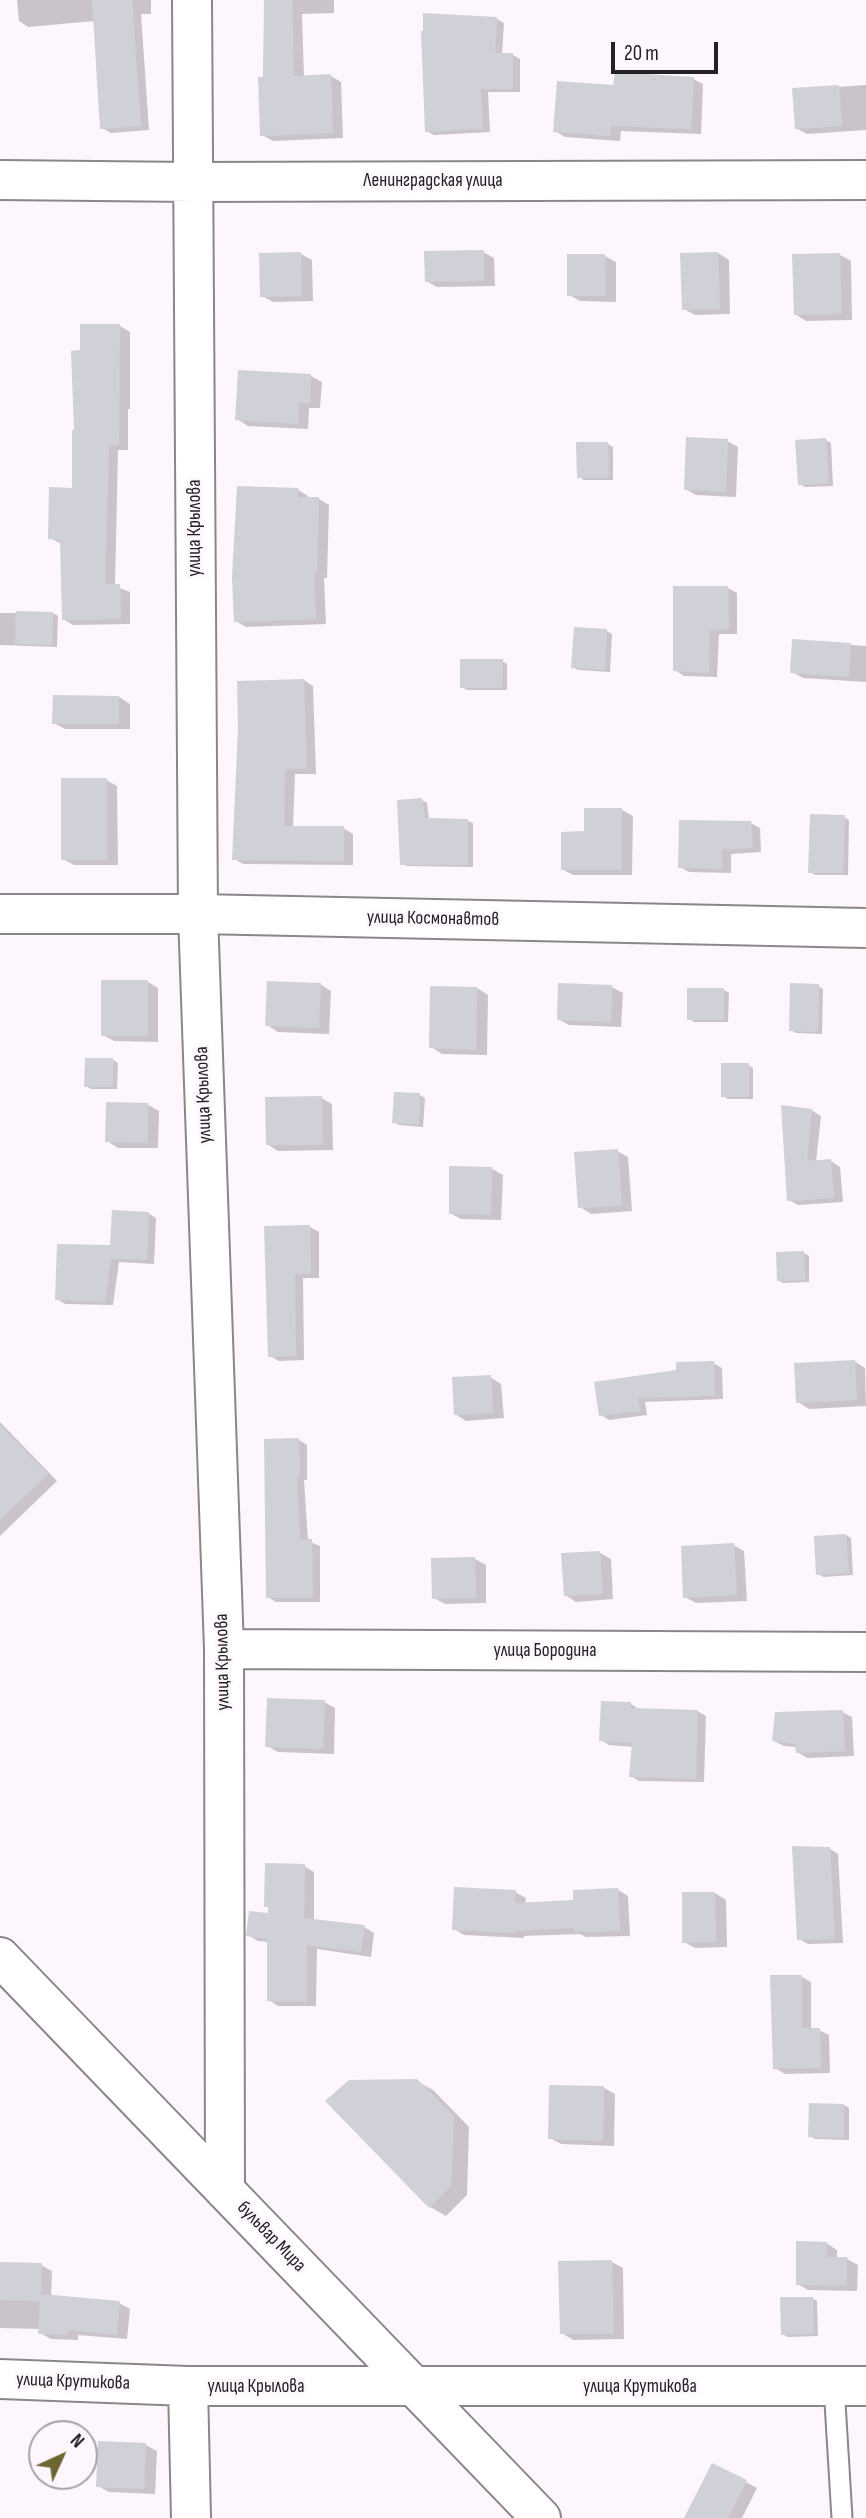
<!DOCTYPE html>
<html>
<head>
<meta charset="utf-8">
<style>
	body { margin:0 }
	#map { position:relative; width:866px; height:2518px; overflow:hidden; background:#fdf6fd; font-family:"Sofia Sans Condensed",sans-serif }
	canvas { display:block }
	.north { position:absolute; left:28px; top:2420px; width:70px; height:70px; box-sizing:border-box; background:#fdf6fd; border:2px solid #a6a1a6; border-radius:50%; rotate:45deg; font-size:19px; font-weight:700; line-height:28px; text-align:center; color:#232124 }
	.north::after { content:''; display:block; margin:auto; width:24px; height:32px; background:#6c6633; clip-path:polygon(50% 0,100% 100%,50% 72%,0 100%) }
	.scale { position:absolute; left:611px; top:42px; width:107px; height:32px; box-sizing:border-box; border:4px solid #232124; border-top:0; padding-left:9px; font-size:21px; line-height:24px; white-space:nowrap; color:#232124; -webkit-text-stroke:5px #fdf6fd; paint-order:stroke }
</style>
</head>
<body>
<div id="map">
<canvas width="866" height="2518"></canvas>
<div class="north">N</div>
<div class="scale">20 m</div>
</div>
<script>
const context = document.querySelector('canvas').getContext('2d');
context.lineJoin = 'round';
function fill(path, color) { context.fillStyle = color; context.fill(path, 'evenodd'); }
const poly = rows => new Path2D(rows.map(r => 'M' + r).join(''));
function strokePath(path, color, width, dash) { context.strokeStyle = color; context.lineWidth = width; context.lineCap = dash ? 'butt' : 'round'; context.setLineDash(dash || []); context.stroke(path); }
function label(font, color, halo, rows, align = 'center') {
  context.font = font + ' "Sofia Sans Condensed",sans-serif'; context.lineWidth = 6; context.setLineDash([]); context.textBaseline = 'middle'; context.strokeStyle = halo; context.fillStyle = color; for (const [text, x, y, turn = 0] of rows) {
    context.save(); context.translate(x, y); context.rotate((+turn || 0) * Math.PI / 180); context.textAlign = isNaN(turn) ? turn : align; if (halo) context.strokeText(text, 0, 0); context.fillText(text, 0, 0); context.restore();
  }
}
fill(poly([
	[17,0,151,0,151,14,141,14,149,130,111,133,102,128,95,21,28,27,19,21],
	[265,0,334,0,334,13,302,14,304,77,331,76,341,82,343,138,273,141,262,135],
	[497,19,504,23,502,55,513,55,520,59,520,92,488,92,490,132,434,135,426,131],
	[693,79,703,84,701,134,621,131,620,141,565,137,555,131,615,87],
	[866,85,866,130,807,134,796,128,793,90],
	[483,252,494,258,495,286,437,287,426,281],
	[718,253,729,260,730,314,695,315,684,309],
	[301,254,312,260,313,301,273,302,262,296],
	[840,255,851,261,852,320,806,321,795,314],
	[605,256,616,262,616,302,580,301,569,295],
	[120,326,130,332,130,409,128,409,128,450,118,450,115,586,130,592,130,624,73,625,63,619,62,544,50,538,74,490,82,352],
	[311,376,322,382,320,408,309,408,308,429,248,426,237,419],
	[826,440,831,443,833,486,805,487,799,484],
	[727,441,738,447,736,497,696,495,685,489],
	[608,444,613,447,613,480,584,480,579,477],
	[298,490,308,496,308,499,319,499,329,505,327,578,324,578,326,624,246,627,236,621],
	[728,588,737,593,737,634,719,634,717,677,684,676,675,670],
	[0,613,53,613,58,616,57,647,0,645],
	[575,629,607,631,612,634,610,672,578,670,573,667],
	[794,641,866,646,866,682,803,678,792,672],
	[502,661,507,664,507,690,467,690,462,687],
	[304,680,313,686,316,774,295,774,293,828,343,828,353,834,353,865,243,864,234,859],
	[119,697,130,704,130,729,65,729,54,723],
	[106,780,117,786,118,865,74,865,63,859],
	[422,800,427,803,429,820,468,821,473,823,473,867,407,866,402,864],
	[622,810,633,816,632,875,573,875,562,869,586,833],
	[844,817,849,820,848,875,815,875,810,872],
	[751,823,760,828,761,852,731,854,731,873,689,872,680,867],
	[148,982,158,988,158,1042,114,1041,103,1035],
	[320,984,331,991,329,1034,278,1032,267,1025],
	[818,986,823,989,822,1034,796,1033,791,1030],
	[612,987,623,993,621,1027,569,1025,558,1019],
	[477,988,488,995,487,1055,442,1054,431,1047],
	[724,990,729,993,728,1022,694,1022,689,1019],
	[113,1060,118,1063,117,1089,91,1089,86,1086],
	[748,1065,753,1068,753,1099,728,1099,723,1096],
	[420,1095,425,1098,423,1127,399,1125,394,1122],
	[321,1098,332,1104,333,1150,278,1151,267,1144],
	[148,1105,159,1111,158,1148,118,1148,107,1141],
	[811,1110,821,1116,816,1162,831,1161,840,1167,843,1202,798,1205,789,1200],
	[617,1151,628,1157,632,1211,591,1214,580,1207],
	[492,1169,503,1175,501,1220,461,1219,450,1213],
	[148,1213,156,1218,154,1264,119,1262,113,1305,65,1304,57,1299],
	[310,1227,319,1232,319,1278,303,1278,304,1360,279,1361,270,1356,269,1275],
	[804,1253,809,1256,809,1282,783,1283,778,1280],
	[854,1361,865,1368,866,1406,809,1409,798,1402],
	[713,1363,722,1368,723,1399,645,1402,647,1415,609,1420,601,1415,678,1371],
	[490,1377,501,1384,504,1418,466,1421,455,1414],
	[0,1422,57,1481,0,1536],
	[299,1440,307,1445,307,1480,304,1480,308,1541,320,1546,320,1602,276,1602,268,1597],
	[846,1535,851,1538,853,1575,823,1577,818,1574],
	[733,1545,744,1551,747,1601,696,1603,685,1597],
	[600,1553,611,1559,613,1599,576,1602,565,1595],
	[475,1559,486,1565,486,1603,445,1604,434,1598],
	[324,1702,335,1708,334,1754,278,1752,267,1746],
	[631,1704,640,1710,697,1711,706,1716,704,1782,639,1781,631,1776,633,1747,609,1745,601,1740],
	[842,1712,852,1717,854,1756,807,1758,797,1752,797,1747,784,1746,774,1741],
	[830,1849,838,1854,843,1943,808,1944,799,1939],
	[304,1866,314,1872,314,1921,364,1927,374,1933,371,1957,317,1949,316,2006,278,2006,269,2000,269,1942,258,1941,248,1935,269,1915,269,1908,266,1906],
	[618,1890,628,1896,630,1936,586,1937,580,1934,524,1936,524,1938,464,1935,454,1929,515,1892,526,1898,525,1904,575,1901],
	[715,1893,726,1900,727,1947,695,1948,684,1942],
	[802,1977,811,1982,811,2030,819,2030,829,2035,830,2073,785,2074,775,2068],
	[416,2081,433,2090,469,2127,467,2195,446,2216,430,2207],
	[551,2086,604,2088,615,2094,614,2146,561,2144,550,2138],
	[844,2105,849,2108,849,2140,815,2139,810,2136],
	[826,2243,837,2250,837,2259,847,2259,858,2265,857,2291,808,2290,798,2284],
	[612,2262,623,2268,624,2339,573,2340,562,2333],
	[0,2264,41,2265,52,2271,51,2297,119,2303,130,2309,127,2339,78,2335,78,2340,51,2339,40,2333,40,2329,0,2328],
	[812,2298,817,2301,818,2336,788,2337,782,2334],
	[146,2445,157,2451,155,2494,109,2492,98,2486],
	[746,2482,757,2488,742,2518,689,2518]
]), '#0003');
fill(poly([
	[92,0,132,0,141,126,100,129],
	[264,0,292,0,294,76,331,74,333,133,260,136,258,77,263,77],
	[423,13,497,17,495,53,513,53,513,89,481,89,483,129,425,132,421,31,423,31],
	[615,72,694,77,691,129,611,126,610,136,553,132,557,81,613,85],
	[839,85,842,126,795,129,792,88],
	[484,250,484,281,425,282,424,251],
	[301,252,302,296,260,297,259,253],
	[718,252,720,309,682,310,680,253],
	[840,253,842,314,794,315,792,254],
	[567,254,605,254,606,296,567,296],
	[80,324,120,324,119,445,109,445,105,584,120,584,121,619,62,620,60,540,48,539,49,487,72,488,72,430,74,430,71,351,80,350],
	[238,370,311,374,310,403,299,403,298,424,235,420],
	[686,437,728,439,726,492,684,490],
	[826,438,829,484,798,485,795,440],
	[576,442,608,442,609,478,577,478],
	[237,486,298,488,298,497,319,497,317,573,314,573,316,619,234,622,232,577],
	[673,586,728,586,729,629,710,630,709,673,673,671],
	[16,611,53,612,52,645,15,644],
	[574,627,607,629,605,670,571,668],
	[792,639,851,643,849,677,790,673],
	[460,659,503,659,502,688,460,688],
	[304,679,307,769,285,769,284,826,344,826,344,861,232,860,238,729,237,681],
	[53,695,119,696,119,724,52,724],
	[61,778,107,778,107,860,61,860],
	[422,798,425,818,468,819,468,865,400,865,397,800],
	[584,808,622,808,622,870,561,870,561,832,584,831],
	[810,814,845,815,843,873,808,873],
	[679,820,751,821,753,848,722,850,722,869,678,868],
	[101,980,148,980,148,1036,101,1036],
	[267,981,321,983,319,1028,265,1026],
	[558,983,612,985,611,1022,557,1020],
	[790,983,819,984,818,1032,789,1031],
	[430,986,477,987,476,1050,429,1048],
	[687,988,724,988,724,1020,687,1020],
	[85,1058,113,1058,113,1087,84,1087],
	[721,1063,749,1063,749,1097,721,1097],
	[394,1092,420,1093,419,1125,392,1123],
	[322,1096,323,1145,266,1145,265,1097],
	[106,1102,148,1103,148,1143,105,1142],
	[781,1105,812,1109,807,1161,831,1159,834,1198,787,1201],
	[618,1149,622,1206,578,1208,574,1152],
	[449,1166,492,1167,491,1215,449,1214],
	[112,1210,149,1212,147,1260,111,1259,105,1302,55,1300,57,1244,110,1245],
	[310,1225,311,1274,295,1274,296,1356,268,1357,264,1226],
	[804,1251,805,1280,777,1281,776,1252],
	[855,1360,857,1400,796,1403,794,1363],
	[714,1361,715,1396,638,1398,640,1411,599,1416,594,1382,676,1370,676,1362],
	[491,1375,493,1413,454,1415,452,1377],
	[0,1425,48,1474,0,1520],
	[299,1438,300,1476,297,1476,300,1539,312,1539,313,1598,266,1598,264,1439],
	[846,1534,849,1573,816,1575,814,1536],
	[734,1543,737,1595,683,1598,681,1546],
	[600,1551,603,1594,564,1596,561,1553],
	[475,1557,476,1598,432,1599,431,1558],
	[267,1698,325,1700,323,1749,265,1747],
	[601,1701,631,1702,631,1708,698,1710,696,1779,629,1777,632,1743,599,1741],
	[843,1710,845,1751,796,1753,795,1744,772,1741,775,1712],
	[792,1846,830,1847,835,1939,797,1940],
	[265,1863,305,1864,304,1918,365,1925,361,1952,307,1945,307,2002,267,2001,267,1939,246,1936,249,1911,268,1913,268,1907,264,1907],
	[454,1887,516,1890,515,1903,573,1900,573,1890,618,1888,620,1931,574,1932,574,1928,514,1931,514,1933,452,1930],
	[682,1892,715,1892,716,1942,682,1943],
	[770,1975,802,1975,802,2028,820,2028,821,2068,773,2069],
	[417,2079,454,2116,451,2186,429,2208,325,2101,349,2080],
	[549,2085,604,2086,603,2141,548,2139],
	[809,2103,844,2104,844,2138,808,2137],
	[796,2241,827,2242,827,2257,847,2257,847,2286,796,2285],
	[612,2260,614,2334,560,2334,558,2261],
	[0,2262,42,2263,41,2294,120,2301,117,2335,68,2330,68,2335,38,2334,40,2301,0,2300],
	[780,2297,813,2297,814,2334,781,2335],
	[98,2441,146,2443,144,2489,96,2487],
	[712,2463,747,2480,728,2518,684,2518]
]), '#cfd0d8');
const lane = poly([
	[834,2386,842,2518]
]);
const street = poly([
	[192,0,198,914,224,1649,225,2190],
	[0,180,192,182,866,180],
	[224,1649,866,1652],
	[0,2379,188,2386],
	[191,2518,188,2386,866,2386]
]);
const secondary = poly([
	[0,914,198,914,866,928],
	[0,1957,541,2518]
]);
strokePath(lane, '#8b868c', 23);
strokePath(street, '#8b868c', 42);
strokePath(secondary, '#8b868c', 42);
strokePath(lane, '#fff', 19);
strokePath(street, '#fff', 38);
strokePath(secondary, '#fff', 38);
label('19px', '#232124', '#fdf6fd', [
	["Ленинградская улица",433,181],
	["улица Крылова",195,528,-90],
	["улица Космонавтов",433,919,1],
	["улица Крылова",204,1095,-92],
	["улица Бородина",545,1651],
	["улица Крылова",223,1662,-91],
	["бульвар Мира",271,2237,46],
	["улица Крутикова",73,2382,2],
	["улица Крылова",256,2387],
	["улица Крутикова",640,2387]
]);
</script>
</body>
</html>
